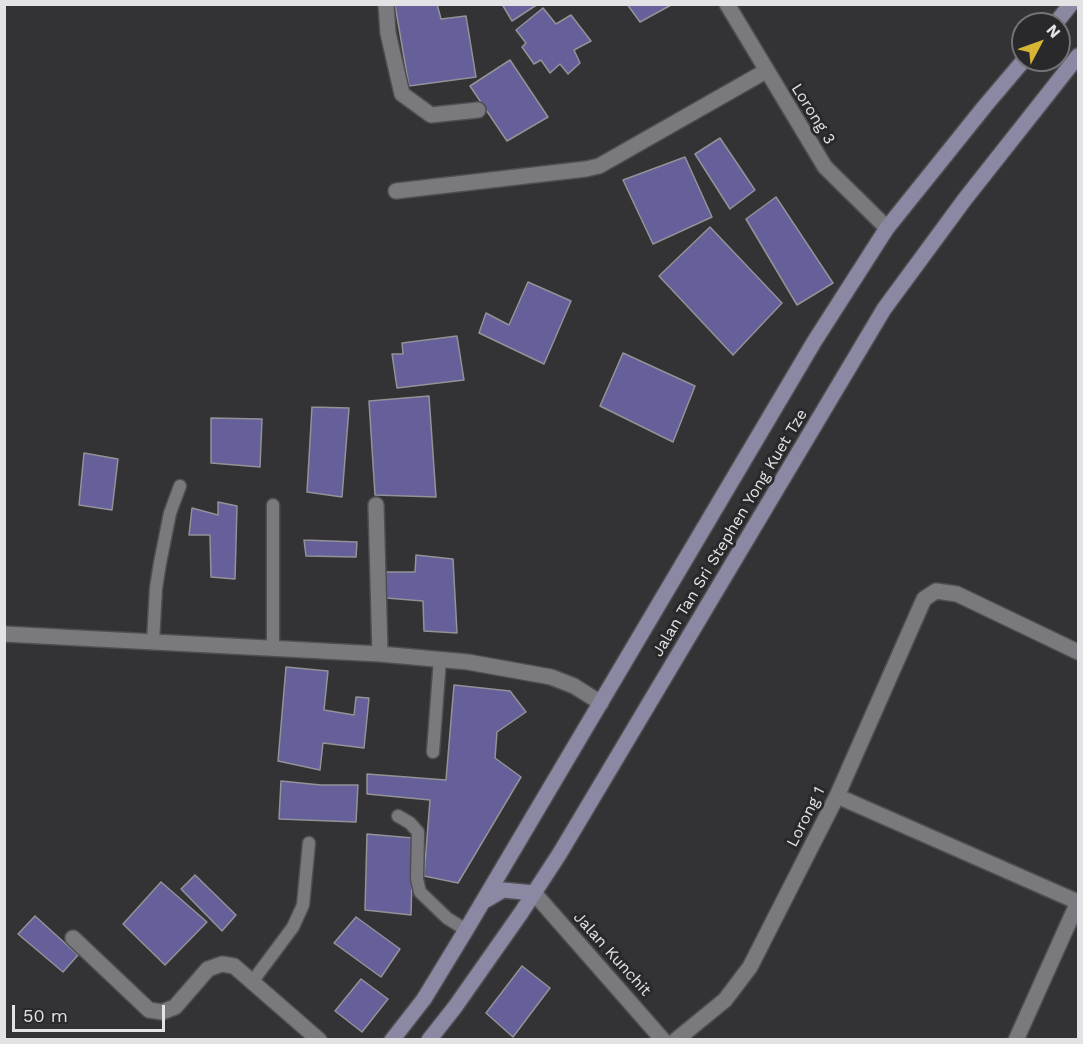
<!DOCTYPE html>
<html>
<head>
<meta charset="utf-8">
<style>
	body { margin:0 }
	#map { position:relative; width:1083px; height:1044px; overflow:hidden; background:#333336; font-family:"Work Sans",sans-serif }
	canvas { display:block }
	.frame { position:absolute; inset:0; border:6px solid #e3e3e5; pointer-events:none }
	.north { position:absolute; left:1011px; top:12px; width:60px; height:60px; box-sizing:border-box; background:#29292c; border:2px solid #737376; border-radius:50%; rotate:49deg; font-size:16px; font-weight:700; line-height:24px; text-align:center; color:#e3e3e5 }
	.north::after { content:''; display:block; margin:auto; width:21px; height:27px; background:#d8b434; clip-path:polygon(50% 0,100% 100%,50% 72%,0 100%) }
	.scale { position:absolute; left:12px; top:1005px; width:153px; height:27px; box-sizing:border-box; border:3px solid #e3e3e5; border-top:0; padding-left:8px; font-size:18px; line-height:21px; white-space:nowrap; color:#e3e3e5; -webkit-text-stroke:4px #29292c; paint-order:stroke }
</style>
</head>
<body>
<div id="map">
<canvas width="1083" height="1044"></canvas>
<div class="frame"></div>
<div class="north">N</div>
<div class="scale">50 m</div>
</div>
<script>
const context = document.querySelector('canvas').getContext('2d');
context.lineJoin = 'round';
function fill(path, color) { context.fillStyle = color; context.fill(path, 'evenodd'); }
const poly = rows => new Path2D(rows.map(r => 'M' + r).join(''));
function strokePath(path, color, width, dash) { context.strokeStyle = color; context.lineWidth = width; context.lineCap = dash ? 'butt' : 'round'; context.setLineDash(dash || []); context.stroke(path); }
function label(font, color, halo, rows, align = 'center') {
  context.font = font + ' "Work Sans",sans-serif'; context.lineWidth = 6; context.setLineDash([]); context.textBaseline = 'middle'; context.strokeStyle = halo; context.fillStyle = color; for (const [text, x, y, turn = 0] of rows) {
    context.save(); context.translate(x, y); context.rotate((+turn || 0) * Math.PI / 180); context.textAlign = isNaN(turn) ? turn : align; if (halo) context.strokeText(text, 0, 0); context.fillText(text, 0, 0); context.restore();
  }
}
const building = poly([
	[437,4,441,19,466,16,476,77,409,86,395,5,437,4],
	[502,4,538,4,512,21,502,4],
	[627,4,673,4,640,22,627,4],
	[543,8,556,24,571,15,591,41,574,50,580,63,568,74,560,64,550,73,541,60,534,64,522,47,526,43,516,30,543,8],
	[510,60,548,117,507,141,470,86,510,60],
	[720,138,755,190,730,209,695,154,720,138],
	[685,157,712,217,653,244,623,180,685,157],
	[776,197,833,283,797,305,746,219,776,197],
	[710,227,782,303,733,355,659,276,710,227],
	[528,282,571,301,544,364,479,333,486,313,509,325,528,282],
	[457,336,464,380,397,388,392,354,403,354,402,343,457,336],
	[623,353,695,386,673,442,600,406,623,353],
	[429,396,436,497,375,495,369,401,429,396],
	[312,407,349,408,342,497,307,492,312,407],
	[211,418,262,419,260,467,211,463,211,418],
	[84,453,118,459,112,510,79,505,84,453],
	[218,502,237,506,235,579,211,577,210,535,189,535,192,508,218,515,218,502],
	[304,540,357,542,356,557,306,556,304,540],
	[416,555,453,559,457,633,424,631,423,601,386,598,385,572,415,572,416,555],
	[286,667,328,671,324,710,354,715,356,697,369,698,364,748,323,743,320,770,278,761,286,667],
	[454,685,510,691,526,712,497,732,495,758,521,777,458,883,424,876,430,800,367,794,367,774,446,780,454,685],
	[281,781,321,785,358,785,356,822,279,819,281,781],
	[367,834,413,838,411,915,365,910,367,834],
	[195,875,236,915,222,931,181,889,195,875],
	[161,882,207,922,165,965,123,924,161,882],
	[35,916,78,955,63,972,18,934,35,916],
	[356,917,400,949,381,977,334,943,356,917],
	[522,966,550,988,513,1037,486,1013,522,966],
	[361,979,388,999,362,1032,335,1011,361,979]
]);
fill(building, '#655f9a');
strokePath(building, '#939397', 1.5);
const service = poly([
	[153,642,156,588,160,563,170,513,180,486],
	[273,649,273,505],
	[433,752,440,659],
	[398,816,410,823,418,832,417,879,420,892,447,918,466,930],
	[252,982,293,927,303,905,309,843]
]);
const minor = poly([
	[386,4,388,33,402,94,431,115,478,110],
	[727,4,825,167,887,228],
	[396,191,586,169,599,166,766,71],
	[376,505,380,654],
	[4,634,380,654,468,662,551,677,574,686,601,703],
	[837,796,1078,902],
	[534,893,663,1040],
	[73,938,149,1010,162,1012,175,1007,208,969,222,964,234,966,319,1040],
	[676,1040,725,1000,750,967,837,796,924,599,936,591,957,594,1078,652],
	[1016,1040,1078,902]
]);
const secondary = poly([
	[1055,24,1071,4],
	[486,900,503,890,534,893],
	[392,1040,424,999,466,930,814,342,887,228,985,106,1024,60],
	[429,1040,455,1007,521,913,560,853,884,309,965,199,1078,56]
]);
strokePath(service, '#4f4f52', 15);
strokePath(minor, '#4f4f52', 18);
strokePath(secondary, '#4f4f52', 18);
strokePath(service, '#7a7a7e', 12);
strokePath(minor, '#7a7a7e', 15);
strokePath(secondary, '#8a88a2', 15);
label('16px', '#e3e3e5', '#29292c', [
	["Lorong 3",813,114,58],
	["Jalan Tan Sri Stephen Yong Kuet Tze",730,533,-59],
	["Lorong 1",806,817,-63],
	["Jalan Kunchit",612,954,48]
]);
</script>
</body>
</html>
